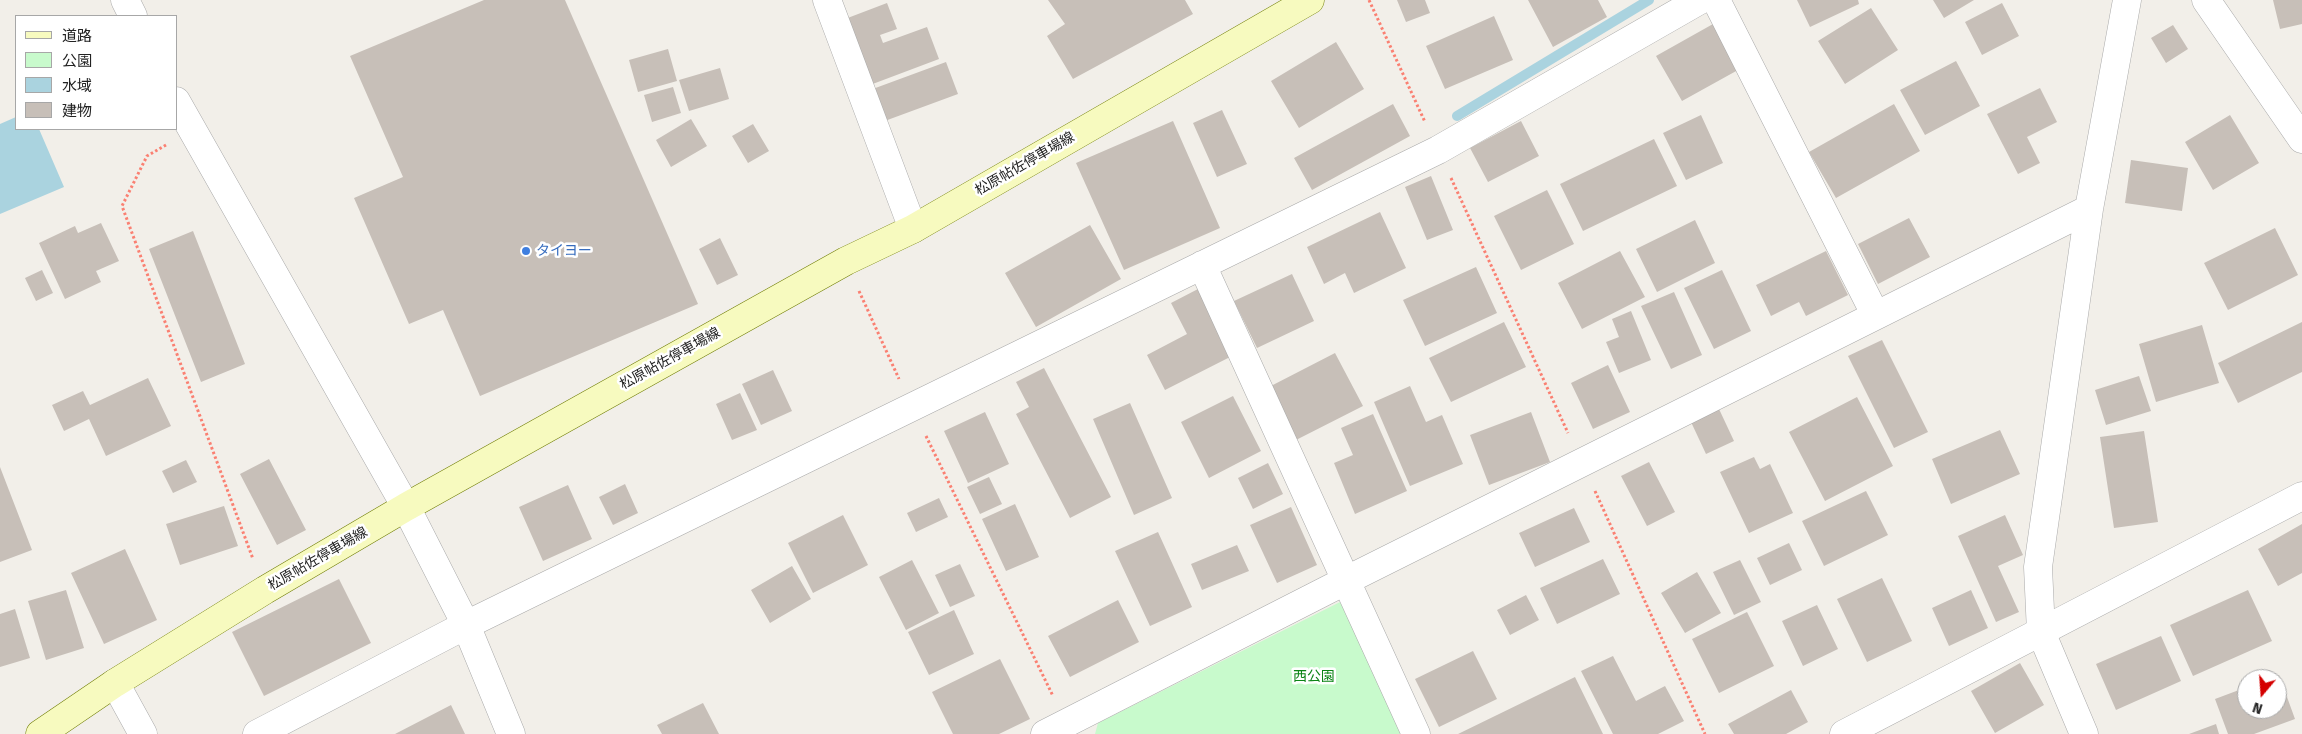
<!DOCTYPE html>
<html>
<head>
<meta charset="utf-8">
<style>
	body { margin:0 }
	#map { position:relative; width:2302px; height:734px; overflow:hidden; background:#f2efe9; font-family:"Fira Sans","Noto Sans JP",sans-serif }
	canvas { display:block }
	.legend { position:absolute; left:15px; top:15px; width:162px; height:115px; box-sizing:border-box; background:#fff; border:1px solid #a7a7a7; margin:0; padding:6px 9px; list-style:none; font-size:15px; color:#222 }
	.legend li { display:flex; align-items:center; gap:10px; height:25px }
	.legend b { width:25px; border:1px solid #a7a7a7 }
	.north { position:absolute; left:2237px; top:669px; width:50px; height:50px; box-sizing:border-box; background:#fff; border:1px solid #a7a7a7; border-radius:50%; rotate:198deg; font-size:14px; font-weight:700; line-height:20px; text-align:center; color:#222 }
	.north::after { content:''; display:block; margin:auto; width:18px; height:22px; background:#d40000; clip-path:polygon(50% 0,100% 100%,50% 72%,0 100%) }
</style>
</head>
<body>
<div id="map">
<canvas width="2302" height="734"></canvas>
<ul class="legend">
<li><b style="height:6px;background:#f7fabf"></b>道路</li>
<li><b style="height:14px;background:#c8facc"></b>公園</li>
<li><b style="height:14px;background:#aad3df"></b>水域</li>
<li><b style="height:14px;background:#c7bfb8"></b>建物</li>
</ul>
<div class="north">N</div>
</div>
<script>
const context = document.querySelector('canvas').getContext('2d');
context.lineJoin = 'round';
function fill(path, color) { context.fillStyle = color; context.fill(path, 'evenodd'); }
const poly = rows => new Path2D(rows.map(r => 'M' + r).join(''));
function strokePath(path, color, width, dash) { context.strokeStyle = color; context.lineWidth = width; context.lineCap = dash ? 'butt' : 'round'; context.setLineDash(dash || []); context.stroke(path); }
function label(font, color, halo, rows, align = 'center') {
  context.font = font + ' "Fira Sans","Noto Sans JP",sans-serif'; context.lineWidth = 5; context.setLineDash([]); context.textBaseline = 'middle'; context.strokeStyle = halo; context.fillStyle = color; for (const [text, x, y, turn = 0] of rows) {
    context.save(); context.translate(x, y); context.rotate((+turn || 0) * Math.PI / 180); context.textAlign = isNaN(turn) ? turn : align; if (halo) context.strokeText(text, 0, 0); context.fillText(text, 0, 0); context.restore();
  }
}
fill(poly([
	[1340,602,1405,734,1095,734,1098,723]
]), '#c8facc');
fill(poly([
	[16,117,16,129,39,129,64,187,0,214,0,124]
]), '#aad3df');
strokePath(poly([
	[1457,116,1649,0]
]), '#aad3df', 10);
fill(poly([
	[484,0,565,0,698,304,480,396,443,310,409,324,354,198,403,177,350,56],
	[1048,0,1185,0,1193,14,1073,79,1047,36,1065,24],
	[1397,0,1425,0,1430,13,1406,22],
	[1528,0,1598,0,1607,17,1553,47],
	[1797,0,1858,0,1859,4,1810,27],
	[1933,0,1974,0,1944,18],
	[2273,0,2302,0,2302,24,2280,29],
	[887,3,897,29,880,35,883,43,927,27,939,59,870,85,845,19],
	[2002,3,2019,36,1982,55,1965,22],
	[1871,8,1898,50,1845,84,1818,41],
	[1494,16,1513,60,1445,89,1426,46],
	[1713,24,1738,70,1682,101,1656,56],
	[2173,25,2188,49,2166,63,2151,38],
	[1336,42,1364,89,1299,128,1271,81],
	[668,49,677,81,638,92,629,60],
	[1956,61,1980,106,1925,135,1900,90],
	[946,62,958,94,882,122,870,90],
	[720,68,729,99,689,111,679,80],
	[673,87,681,113,652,122,644,95],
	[2040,88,2057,122,2027,137,2040,163,2018,174,1987,114],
	[1393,104,1410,136,1312,190,1294,158],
	[1894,104,1920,151,1836,198,1809,152],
	[1222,110,1247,164,1217,177,1193,123],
	[1701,115,1723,163,1686,180,1663,133],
	[2230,115,2259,163,2213,190,2185,142],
	[691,119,707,146,671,167,656,140],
	[1173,121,1220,228,1124,270,1076,163],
	[1521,121,1539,156,1488,182,1470,148],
	[753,124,769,151,748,163,732,136],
	[1654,139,1677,186,1583,231,1560,184],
	[2131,160,2188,168,2182,211,2125,203],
	[1431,176,1453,230,1427,240,1405,187],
	[1547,190,1574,244,1521,270,1494,216],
	[1380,212,1406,268,1354,293,1345,273,1324,284,1307,247],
	[1909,218,1930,257,1878,284,1858,244],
	[1695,220,1715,263,1657,292,1636,249],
	[101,223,119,261,96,271,101,282,65,299,39,243,75,226,78,233],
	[1090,225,1121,279,1036,327,1005,273],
	[2275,228,2298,275,2228,310,2204,263],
	[193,231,245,364,201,382,149,249],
	[720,238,738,275,717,285,699,249],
	[1620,251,1645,297,1582,329,1558,283],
	[1826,251,1848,295,1806,316,1799,302,1771,316,1756,285],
	[1476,267,1497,313,1425,346,1403,300],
	[42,270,53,293,36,301,25,278],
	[1722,270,1751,331,1714,349,1684,288],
	[1292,274,1314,321,1257,348,1234,301],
	[1198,289,1232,356,1165,390,1147,355,1187,334,1171,303],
	[1674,292,1702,355,1671,369,1641,306],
	[1631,311,1651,360,1619,373,1606,342,1619,337,1612,319],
	[1504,322,1526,367,1451,402,1429,358],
	[2302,322,2302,372,2238,403,2218,363],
	[2202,325,2219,383,2156,402,2139,344],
	[1882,340,1928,432,1894,448,1848,356],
	[1335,353,1363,406,1296,440,1269,387],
	[1608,365,1630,412,1593,429,1571,383],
	[1044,368,1111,497,1070,518,1016,414,1029,407,1016,382],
	[773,370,792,411,761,425,742,384],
	[2139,376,2151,411,2106,425,2095,390],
	[148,378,171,426,106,456,89,419,64,431,52,405,83,391,90,405],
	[1410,386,1426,422,1442,415,1463,464,1410,486,1374,402],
	[740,393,757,430,732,440,716,404],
	[1233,396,1261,451,1209,478,1181,422],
	[1857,397,1893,466,1825,501,1789,432],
	[1130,403,1172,498,1134,515,1093,419],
	[1719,409,1734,441,1706,454,1691,422],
	[985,412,1009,464,968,483,944,431],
	[1531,412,1550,462,1489,485,1470,435],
	[1373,414,1407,491,1355,514,1334,463,1353,455,1341,428],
	[2000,430,2020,474,1951,504,1932,459],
	[2144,431,2158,522,2114,528,2100,437],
	[1754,457,1760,469,1770,464,1793,513,1749,533,1720,472],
	[269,459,306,530,277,545,240,474],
	[186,460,197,482,173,493,162,471],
	[1649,462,1675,512,1647,526,1621,476],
	[1268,463,1283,494,1253,509,1238,478],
	[0,467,32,550,0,562],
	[989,477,1002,504,980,514,967,487],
	[625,484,638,513,613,525,599,497],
	[568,485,592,539,543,561,519,507],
	[1866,491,1888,535,1824,566,1802,521],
	[939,498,948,517,916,532,907,513],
	[1015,504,1039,557,1006,571,982,519],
	[224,506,238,546,180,565,166,524],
	[1291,507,1317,565,1277,583,1250,525],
	[1574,508,1590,542,1535,567,1519,533],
	[843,515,868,565,813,593,788,543],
	[2005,515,2023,555,1998,566,2019,612,1996,622,1958,536],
	[2302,524,2302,573,2278,586,2258,549],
	[1158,532,1192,607,1150,626,1115,551],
	[1789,543,1802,570,1770,585,1757,558],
	[1237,545,1249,571,1202,590,1191,564],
	[125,549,157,620,104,644,71,573],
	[1603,559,1620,594,1557,624,1540,588],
	[912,560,939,613,906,630,879,577],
	[1740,560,1761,602,1734,615,1713,572],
	[960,564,975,596,950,607,935,575],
	[792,566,811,599,770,623,751,590],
	[1697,572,1721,613,1685,633,1661,593],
	[1882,578,1912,641,1867,662,1837,599],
	[339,579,371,643,264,696,232,632],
	[66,590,84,648,46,660,28,601],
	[1971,590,1988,628,1949,646,1932,608],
	[2248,590,2272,641,2193,676,2170,625],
	[1526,595,1539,620,1510,635,1497,610],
	[1118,600,1139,642,1070,677,1048,636],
	[1817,605,1838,649,1803,666,1782,621],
	[15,609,30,658,0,667,0,614],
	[954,610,974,654,929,675,908,632],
	[1747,612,1774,666,1719,693,1692,639],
	[2161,636,2181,681,2116,710,2096,664],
	[1473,651,1497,699,1439,727,1415,679],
	[1613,656,1636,701,1665,686,1684,721,1658,734,1613,734,1581,671],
	[1000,659,1030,719,999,734,953,734,932,692],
	[2020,663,2044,705,1995,733,1971,691],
	[2279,675,2295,719,2254,734,2228,734,2215,699,2247,687,2247,709,2277,709,2277,679,2269,679],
	[1575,677,1603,734,1458,734],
	[1791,690,1808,722,1786,734,1734,734,1728,724],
	[703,703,719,734,662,734,657,725],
	[451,705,465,734,395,734],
	[2216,724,2219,734,2189,734]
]), '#c7bfb8');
const minor = poly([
	[827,0,913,229],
	[1716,0,1875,314],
	[1202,265,1416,734],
	[115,683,143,734],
	[257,734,466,625,1438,150,1700,0],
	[1045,734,1345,581,2089,209],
	[2084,734,2041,632,2038,567,2089,209,2127,0]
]);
const tertiary = poly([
	[125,0,133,16],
	[2206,0,2302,139],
	[176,101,406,507,466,625,511,734],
	[1844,734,2302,496]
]);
const secondary = poly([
	[40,734,115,683,265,590,406,507,846,261,913,229,1310,0]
]);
strokePath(minor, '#a9a9a9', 29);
strokePath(tertiary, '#a9a9a9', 29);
strokePath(secondary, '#707d05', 29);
strokePath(poly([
	[1369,0,1425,122],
	[166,145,147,156,122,206,253,559],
	[1451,178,1568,433],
	[859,291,899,379],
	[926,436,1053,696],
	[1595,491,1705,734]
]), '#fa8072', 3, [2.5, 2.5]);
strokePath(minor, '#fff', 28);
strokePath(tertiary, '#fff', 28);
strokePath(secondary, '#f7fabf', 28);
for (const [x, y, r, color] of [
	[526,251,5,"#3f7fe0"]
]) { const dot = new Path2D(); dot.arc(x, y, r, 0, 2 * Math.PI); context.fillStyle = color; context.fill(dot); strokePath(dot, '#fff', 2); }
label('14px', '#222', '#fff', [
	["松原帖佐停車場線",1025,164,-30],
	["松原帖佐停車場線",670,359,-29],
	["松原帖佐停車場線",318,559,-30]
]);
label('14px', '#366cbe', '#fff', [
	["タイヨー",536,251]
], 'left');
label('14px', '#0c8416', '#fff', [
	["西公園",1314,677]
]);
</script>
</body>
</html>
